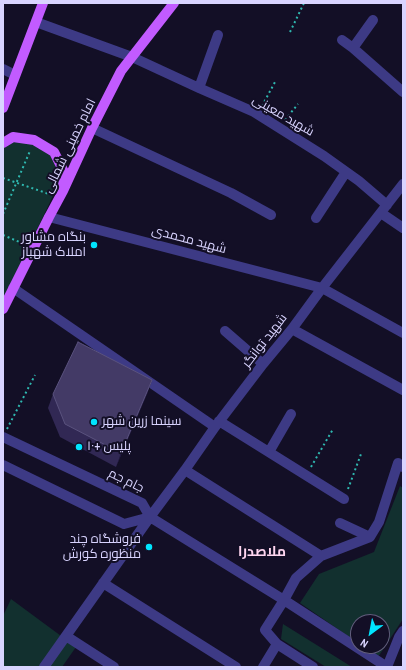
<!DOCTYPE html>
<html>
<head>
<meta charset="utf-8">
<style>
	body { margin:0 }
	#map { position:relative; width:406px; height:670px; overflow:hidden; background:#130f26; font-family:"Archivo Narrow",sans-serif }
	canvas { display:block }
	.frame { position:absolute; inset:0; border:4px solid #d9d4ff; pointer-events:none }
	.north { position:absolute; left:350px; top:614px; width:40px; height:40px; box-sizing:border-box; background:#130f26; border:1px solid #625e7d; border-radius:50%; rotate:212deg; font-size:11px; font-weight:700; line-height:16px; text-align:center; color:#d9d4ff }
	.north::after { content:''; display:block; margin:auto; width:14px; height:18px; background:#00e5ff; clip-path:polygon(50% 0,100% 100%,50% 72%,0 100%) }
</style>
</head>
<body>
<div id="map">
<canvas width="406" height="670"></canvas>
<div class="frame"></div>
<div class="north">N</div>
</div>
<script>
const context = document.querySelector('canvas').getContext('2d');
context.lineJoin = 'round';
function fill(path, color) { context.fillStyle = color; context.fill(path, 'evenodd'); }
const poly = rows => new Path2D(rows.map(r => 'M' + r).join(''));
function strokePath(path, color, width, dash) { context.strokeStyle = color; context.lineWidth = width; context.lineCap = dash ? 'butt' : 'round'; context.setLineDash(dash || []); context.stroke(path); }
function label(font, color, halo, rows, align = 'center') {
  context.font = font + ' "Archivo Narrow",Cairo,sans-serif'; context.lineWidth = 4; context.setLineDash([]); context.textBaseline = 'middle'; context.strokeStyle = halo; context.fillStyle = color; for (const [text, x, y, turn = 0] of rows) {
    context.save(); context.translate(x, y); context.rotate((+turn || 0) * Math.PI / 180); context.textAlign = isNaN(turn) ? turn : align; if (halo) context.strokeText(text, 0, 0); context.fillText(text, 0, 0); context.restore();
  }
}
fill(poly([
	[14,141,33,144,51,155,57,165,60,178,57,187,43,217,3,299,3,148],
	[400,486,403,488,403,619,386,645,378,657,362,646,382,646,382,622,358,622,358,643,300,603,319,574,374,552],
	[11,599,76,647,62,667,3,667,3,616],
	[283,624,352,667,326,667,281,639]
]), '#12302f');
strokePath(poly([
	[290,32,304,3],
	[262,106,275,82],
	[285,120,298,104],
	[3,178,49,194],
	[3,214,30,151],
	[3,235,24,244],
	[7,429,35,375],
	[311,467,333,429],
	[348,489,361,454]
]), '#2fb8b0', 2, [2, 3]);
strokePath(poly([
	[36,22,132,57,199,88,254,112,324,156,359,181,387,205],
	[342,40,353,48,403,92],
	[353,48,373,20],
	[3,69,15,75],
	[199,88,218,35],
	[92,128,231,193,271,215],
	[381,213,403,228],
	[49,217,322,288,403,333],
	[316,218,346,172],
	[13,288,215,427],
	[292,329,403,390],
	[225,331,263,364],
	[219,421,344,499],
	[3,437,142,503,150,517,284,600,387,667],
	[269,452,291,414],
	[3,465,124,524,150,517],
	[185,470,321,556],
	[340,523,370,537],
	[103,583,236,667],
	[66,636,114,667],
	[44,667,150,517,185,470,215,427,263,364,292,329,322,288,403,184],
	[263,667,277,644],
	[313,667,277,644,265,630,284,600,296,578,321,556,370,537,379,522,398,463,403,467],
	[387,667,399,637,403,631]
]), '#3d3a85', 10);
strokePath(poly([
	[3,108,43,3],
	[3,143,13,137,34,140,54,152,64,172,63,187],
	[3,309,49,217,63,191,92,128,121,71,174,3]
]), '#c25bff', 10);
fill(poly([
	[152,380,147,394,116,467,60,437,48,408,53,394]
]), '#312854');
fill(poly([
	[152,380,147,394,116,467,121,453]
]), '#1d163a');
const building = poly([
	[78,342,152,380,121,453,65,424,53,394,78,342]
]);
fill(building, '#433a66');
strokePath(building, '#5a527e', 1);
for (const [x, y, r, color] of [
	[94,245,4,"#00e5ff"],
	[94,422,4,"#00e5ff"],
	[79,447,4,"#00e5ff"],
	[149,547,4,"#00e5ff"]
]) { const dot = new Path2D(); dot.arc(x, y, r, 0, 2 * Math.PI); context.fillStyle = color; context.fill(dot); strokePath(dot, '#130f26', 1.5); }
label('13px', '#d9d4ff', '#130f26', [
	["شهید معینی",283,116,30],
	["امام خمینی شمالی",70,146,-64],
	["شهید محمدی",189,240,15],
	["شهید توانگر",265,341,-52],
	["جام جم",126,481,26]
]);
label('13px', '#d9d4ff', '#130f26', [
	["بنگاه مشاور",86,238],
	["املاک شهباز",86,253],
	["سینما زرین شهر",102,422,"left"],
	["پلیس +۱۰",87,447,"left"],
	["فروشگاه چند",141,540],
	["منظوره کورش",141,555]
], 'right');
label('bold 14px', '#ffd6f0', '#130f26', [
	["ملاصدرا",262,552]
]);
</script>
</body>
</html>
